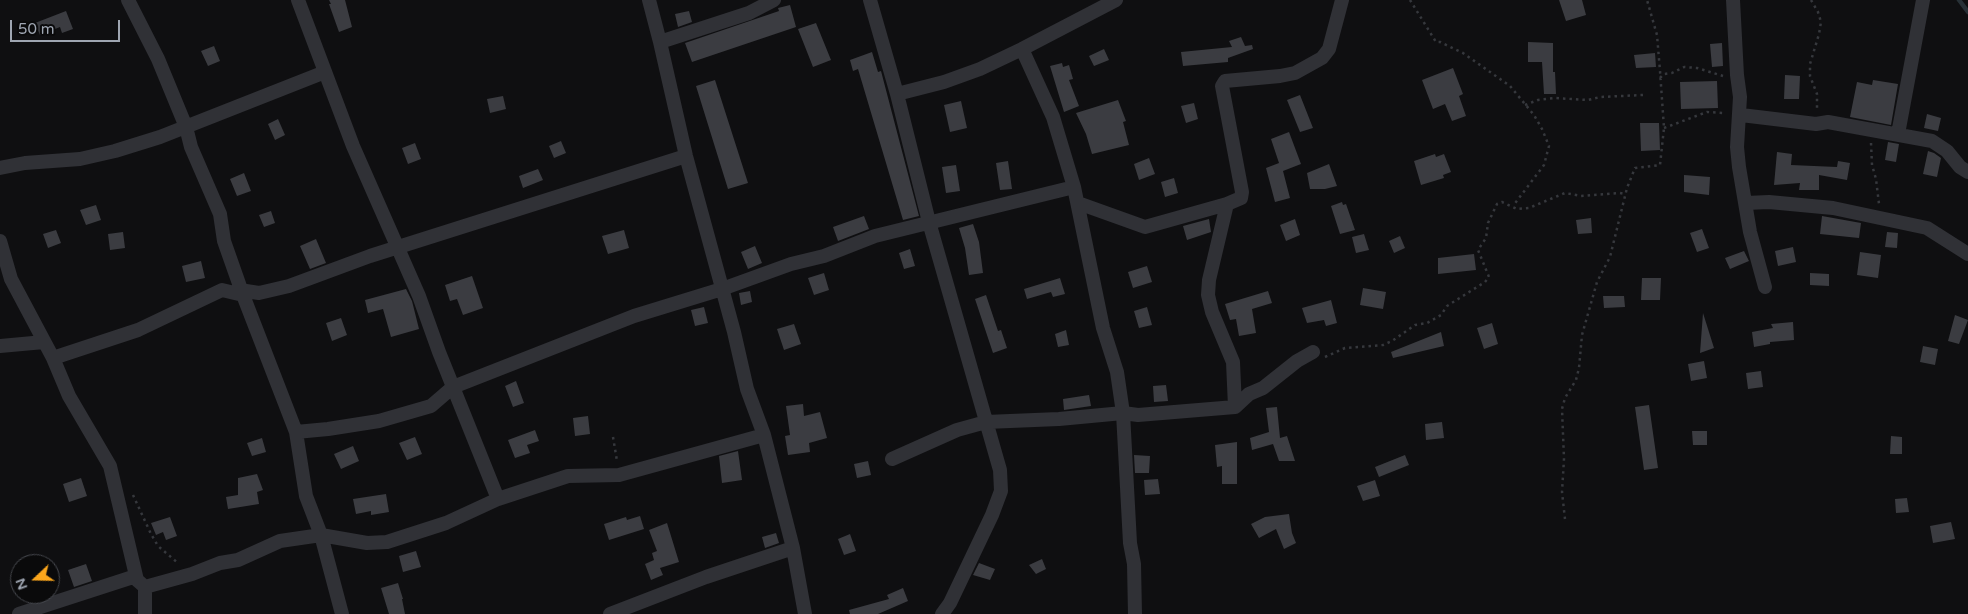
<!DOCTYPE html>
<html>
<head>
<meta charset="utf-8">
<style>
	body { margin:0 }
	#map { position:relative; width:1968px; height:614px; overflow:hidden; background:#0f0f11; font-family:"Varela Round",sans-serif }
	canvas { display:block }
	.north { position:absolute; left:10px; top:554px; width:50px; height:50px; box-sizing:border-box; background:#0a0a0b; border:1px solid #46484e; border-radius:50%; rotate:249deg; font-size:14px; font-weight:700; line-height:20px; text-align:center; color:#9fa6b2 }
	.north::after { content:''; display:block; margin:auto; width:18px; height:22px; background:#fba61c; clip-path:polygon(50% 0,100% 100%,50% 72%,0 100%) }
	.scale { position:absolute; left:10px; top:20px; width:110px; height:22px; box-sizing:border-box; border:2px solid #9fa6b2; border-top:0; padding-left:6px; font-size:15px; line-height:18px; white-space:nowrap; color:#9fa6b2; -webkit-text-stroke:4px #0a0a0b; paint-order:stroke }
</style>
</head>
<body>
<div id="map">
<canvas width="1968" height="614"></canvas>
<div class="north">N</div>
<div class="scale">50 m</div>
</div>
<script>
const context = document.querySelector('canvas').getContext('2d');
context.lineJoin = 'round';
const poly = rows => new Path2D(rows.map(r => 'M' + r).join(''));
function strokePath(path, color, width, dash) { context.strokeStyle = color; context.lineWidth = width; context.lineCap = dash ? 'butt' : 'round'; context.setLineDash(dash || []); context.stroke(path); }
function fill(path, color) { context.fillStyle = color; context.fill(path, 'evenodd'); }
strokePath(poly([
	[1959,0,1968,12]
]), '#273036', 4.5);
fill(poly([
	[329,0,345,0,352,27,339,32,329,4,331,4],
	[1559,0,1582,0,1586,15,1566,21],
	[790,5,796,27,692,62,685,43,779,11,778,8],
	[66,11,73,29,62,33,60,27,40,35,35,23],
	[689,11,692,22,678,27,675,14],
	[816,23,831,60,813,67,798,29],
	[1241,37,1245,46,1252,45,1253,49,1228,58,1228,62,1183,66,1181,52,1232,47,1229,41],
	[1528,42,1553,43,1553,72,1555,72,1556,94,1544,94,1542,62,1528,62],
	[1722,43,1723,66,1712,67,1710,44],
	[214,46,220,61,208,66,201,51],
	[1104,49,1109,60,1094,66,1089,56],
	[872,52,878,72,881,71,919,216,903,220,858,69,853,71,850,60],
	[1655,53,1656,67,1636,68,1634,55],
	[1062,63,1063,67,1069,65,1073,79,1069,80,1079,106,1064,112,1050,66],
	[1453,68,1463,94,1459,96,1466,116,1452,121,1445,104,1433,109,1422,80],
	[1785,75,1800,76,1799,99,1784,99],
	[715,80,748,183,728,189,696,86],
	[1873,80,1898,84,1891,125,1850,117,1857,82,1872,85],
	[1717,81,1718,108,1681,109,1680,82],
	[1300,95,1313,128,1300,132,1287,100],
	[503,96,506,109,490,113,487,99],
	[1118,100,1126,121,1123,122,1129,145,1092,154,1086,134,1076,113],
	[961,101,967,128,950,132,944,105],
	[1194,103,1198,119,1186,123,1181,106],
	[1927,114,1941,118,1938,131,1924,128],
	[278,119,285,135,275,140,268,124],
	[1640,123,1659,123,1660,150,1641,151],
	[1289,132,1301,164,1283,171,1290,198,1275,202,1266,168,1279,163,1271,139],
	[561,141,566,153,554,158,549,146],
	[1888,142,1899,144,1896,162,1885,160],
	[415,143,421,159,408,164,402,148],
	[1928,151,1934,153,1941,158,1937,177,1923,174],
	[1777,152,1792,154,1791,165,1837,167,1838,161,1850,163,1847,180,1819,175,1819,190,1799,190,1800,183,1774,185],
	[1435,154,1436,157,1444,154,1451,172,1443,175,1444,178,1421,185,1414,161],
	[1149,158,1155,174,1139,180,1134,164],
	[1008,161,1012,189,1000,190,996,163],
	[1329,164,1337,186,1325,189,1310,189,1307,173],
	[956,165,960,191,946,193,942,167],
	[538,169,543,180,523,188,519,176],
	[244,173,251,191,237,196,230,179],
	[1684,175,1710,177,1709,195,1684,192],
	[1174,178,1178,193,1165,197,1161,182],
	[1342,202,1343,205,1346,204,1355,230,1340,234,1331,206],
	[96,205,101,220,86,225,80,210],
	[271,211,275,223,264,227,259,215],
	[864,216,869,229,838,241,833,227],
	[1822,216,1861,223,1859,238,1820,234],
	[1591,218,1592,233,1578,234,1576,220],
	[1209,219,1211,232,1187,240,1183,226],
	[1295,219,1300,235,1286,241,1280,225],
	[973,224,979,242,983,273,969,275,965,248,959,228],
	[1702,229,1709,248,1697,252,1690,233],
	[56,230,61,243,48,248,43,234],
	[624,230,629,248,608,254,602,236],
	[123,232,125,248,110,250,108,234],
	[1887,232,1898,233,1897,248,1885,247],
	[1364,234,1369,250,1356,253,1352,237],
	[1400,236,1405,248,1394,253,1389,241],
	[316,239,326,263,310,269,300,246],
	[755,246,762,263,748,269,741,252],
	[1793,247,1796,262,1778,266,1775,251],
	[910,249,915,266,904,269,899,253],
	[1744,251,1749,261,1730,269,1725,258],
	[1860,252,1881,255,1878,278,1857,275],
	[1474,254,1476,270,1438,274,1438,258],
	[201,261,205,278,186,282,182,266],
	[1147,266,1152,282,1133,288,1128,272],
	[824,273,829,290,814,295,808,278],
	[1810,273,1829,274,1829,286,1810,285],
	[472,276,483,308,463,315,457,299,450,301,445,285],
	[1060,278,1065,294,1053,297,1051,292,1027,299,1024,289],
	[1642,278,1661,278,1660,300,1641,300],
	[1363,288,1386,292,1383,309,1360,305],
	[406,289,412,301,419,329,391,337,383,309,368,313,365,300],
	[750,291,752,302,741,305,739,293],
	[1268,291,1272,303,1252,309,1256,333,1239,336,1236,319,1230,320,1225,304],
	[986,295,998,331,1001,330,1007,348,993,353,975,299],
	[1603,296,1624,296,1625,307,1604,308],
	[1331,300,1337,323,1326,326,1324,320,1307,323,1302,308],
	[704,307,708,323,695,326,691,310],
	[1147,307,1152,325,1139,328,1134,311],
	[1703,313,1714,348,1700,353],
	[1955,315,1968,320,1959,344,1948,341],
	[341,318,347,335,332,341,326,323],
	[1793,322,1794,340,1770,342,1770,344,1754,347,1752,332,1773,328,1771,324],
	[1492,323,1498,344,1484,349,1477,328],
	[794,324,801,344,784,350,777,329],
	[1066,330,1069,345,1058,347,1055,334],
	[1441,332,1444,346,1393,358,1391,352],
	[1923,346,1938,349,1935,365,1920,362],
	[1704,361,1707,378,1691,381,1688,364],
	[1761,371,1763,387,1748,389,1746,373],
	[516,381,524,403,513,407,505,386],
	[1166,385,1168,401,1154,402,1153,386],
	[1089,395,1091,406,1064,410,1063,399],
	[803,404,804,416,820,412,827,438,809,443,810,452,788,455,785,436,790,435,786,406],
	[1649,405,1658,468,1644,470,1635,407],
	[1277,407,1280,438,1287,436,1295,461,1279,461,1273,444,1252,450,1250,438,1269,432,1266,408],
	[588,416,590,434,575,436,573,418],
	[1442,422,1444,438,1426,440,1425,424],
	[535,430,539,441,527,445,530,453,515,458,508,440],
	[1692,431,1707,431,1707,445,1693,445],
	[1891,436,1902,437,1902,454,1890,454],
	[415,437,422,454,407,460,399,443],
	[262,438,266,452,252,456,247,443],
	[1237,442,1237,484,1222,484,1222,466,1217,467,1215,445],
	[353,446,359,461,341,469,334,454],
	[738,451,742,480,722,483,719,456],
	[1134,455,1150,456,1149,473,1135,473],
	[1405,455,1409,465,1379,477,1375,467],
	[868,461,871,475,857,478,854,464],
	[257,474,263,490,257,492,259,504,228,509,226,497,238,495,238,478],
	[81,478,87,496,69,502,63,484],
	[1158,479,1160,494,1145,495,1144,480],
	[1375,480,1380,496,1363,501,1357,486],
	[386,494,389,512,371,515,371,511,356,514,353,499],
	[1907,498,1909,512,1896,513,1895,499],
	[1289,514,1292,533,1296,543,1284,549,1276,529,1259,538,1251,524,1265,517],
	[640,516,644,529,609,540,604,524,626,517,627,520],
	[170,517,177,536,166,540,163,532,156,535,151,523],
	[1951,522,1955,539,1933,543,1930,526],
	[667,523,679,562,660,568,663,575,651,580,645,564,654,560,652,553,657,551,649,530],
	[776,533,779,543,765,548,762,537],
	[850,534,856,551,844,555,838,539],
	[416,551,421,567,403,572,399,556],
	[1042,559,1046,569,1036,574,1029,565],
	[979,563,995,569,990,580,973,575],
	[86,564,92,581,74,587,68,570],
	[398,583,403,599,402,599,405,614,389,614,381,588],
	[903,588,908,601,878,614,850,614,849,610,889,599,887,595]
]), '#3b3c41');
strokePath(poly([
	[1410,0,1436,42,1440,42,1463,53,1510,86,1534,115,1542,129,1549,146,1544,165,1513,206],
	[1811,0,1818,12,1821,22,1819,34,1810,64,1810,76,1817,94,1817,111],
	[1660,78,1664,74,1672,73,1684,67,1697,68,1723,76],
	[1525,105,1538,100,1555,98,1588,100,1600,97,1643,95],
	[1664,128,1707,112,1724,113],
	[1871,143,1872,165,1876,179,1879,204],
	[1325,357,1345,348,1383,345,1392,341,1415,325,1427,323,1441,315,1447,306,1485,282,1489,277,1478,250,1486,238,1488,223,1497,204,1502,202,1517,209,1529,208,1565,193,1581,196,1620,193,1625,194],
	[613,437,617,461],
	[133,495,151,534,158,546,179,564],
	[1565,519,1562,492,1564,459,1562,409,1565,398,1576,380,1579,368,1582,335,1597,282,1610,257,1627,188,1635,168,1660,165,1664,128,1660,71,1657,35,1647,0]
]), '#36383d', 2.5, [2.5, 4]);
strokePath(poly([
	[128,0,158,59,186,127,191,147,220,214,224,241,243,295,296,432,306,496,321,535,342,614],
	[298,0,353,146,419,296,439,352,498,499],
	[649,0,660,42,686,156,734,332,747,389,764,435,793,548,805,614],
	[870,0,897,94,929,222,1000,470,1001,491,992,515,950,603,942,614],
	[1733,0,1737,75,1740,97,1737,147,1739,167,1750,232,1765,287],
	[660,42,749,13,774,0],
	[1022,49,1053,117,1074,187,1103,328,1117,372,1123,413,1130,543,1134,564,1135,614],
	[897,94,944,82,980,69,1022,49,1116,0],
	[1741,115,1816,124,1828,122,1932,141,1947,151,1960,167,1968,172],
	[1898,134,1923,0],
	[0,168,25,163,80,159,115,151,160,137,325,72],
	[1078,203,1145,227,1227,204,1241,198,1242,192,1222,86,1225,81,1280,76,1295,73,1322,58,1329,49,1342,0],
	[1746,203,1769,202,1833,208,1927,228,1968,254],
	[1227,204,1209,280,1208,295,1212,312,1233,362,1235,407],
	[0,241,11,279,53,358,69,396,110,466,137,580,145,587,145,614],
	[0,346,44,342],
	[53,358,138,330,222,290,243,295,246,291,259,293,289,286,370,256,686,156],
	[296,432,328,429,379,421,431,406,453,387,634,316,722,289,791,264,824,256,875,236,1074,187],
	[892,459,957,430,986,422,1059,419,1123,413,1138,415,1235,407,1249,394,1263,388,1297,361,1313,352],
	[145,587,192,574,220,563,238,560,280,541,321,535,367,543,387,542,446,523,498,499,568,476,619,475,764,435],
	[19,614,136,576],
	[610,614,706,577,793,548]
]), '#303136', 14);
</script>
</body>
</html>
